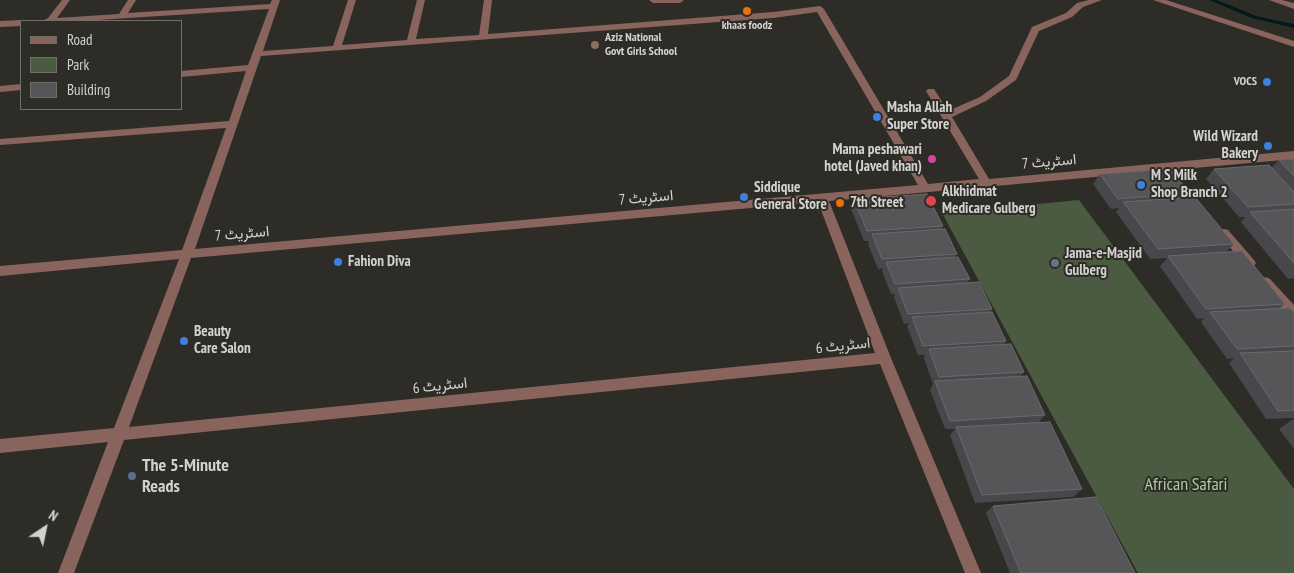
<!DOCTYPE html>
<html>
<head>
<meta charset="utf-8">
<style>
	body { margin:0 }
	#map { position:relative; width:1294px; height:573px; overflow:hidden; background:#2d2c27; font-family:"PT Sans Narrow",sans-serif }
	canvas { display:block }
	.legend { position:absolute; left:20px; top:20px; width:162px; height:90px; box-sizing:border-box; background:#2d2c27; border:1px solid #6f6e6b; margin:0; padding:6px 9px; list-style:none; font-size:15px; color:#d3d2d0 }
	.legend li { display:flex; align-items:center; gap:10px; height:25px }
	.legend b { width:25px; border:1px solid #6f6e6b }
	.north { position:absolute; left:20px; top:503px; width:50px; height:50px; -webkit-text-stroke:4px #2d2c27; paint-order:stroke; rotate:34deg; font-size:14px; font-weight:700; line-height:20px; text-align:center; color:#d3d2d0 }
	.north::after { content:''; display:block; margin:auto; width:18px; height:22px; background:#d3d2d0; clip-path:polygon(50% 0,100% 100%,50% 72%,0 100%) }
</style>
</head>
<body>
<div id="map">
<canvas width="1294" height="573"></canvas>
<ul class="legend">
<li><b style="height:6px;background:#89645d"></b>Road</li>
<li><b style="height:14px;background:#4a5b41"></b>Park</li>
<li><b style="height:14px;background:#565659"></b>Building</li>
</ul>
<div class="north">N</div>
</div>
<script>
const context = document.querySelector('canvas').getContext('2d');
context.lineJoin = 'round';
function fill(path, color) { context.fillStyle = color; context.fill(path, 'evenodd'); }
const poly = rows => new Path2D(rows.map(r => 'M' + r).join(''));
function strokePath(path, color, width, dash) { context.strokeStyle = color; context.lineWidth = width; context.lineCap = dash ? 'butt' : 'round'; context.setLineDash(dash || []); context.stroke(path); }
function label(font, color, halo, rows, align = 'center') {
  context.font = font + ' "PT Sans Narrow",Vazirmatn,sans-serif'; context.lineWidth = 4; context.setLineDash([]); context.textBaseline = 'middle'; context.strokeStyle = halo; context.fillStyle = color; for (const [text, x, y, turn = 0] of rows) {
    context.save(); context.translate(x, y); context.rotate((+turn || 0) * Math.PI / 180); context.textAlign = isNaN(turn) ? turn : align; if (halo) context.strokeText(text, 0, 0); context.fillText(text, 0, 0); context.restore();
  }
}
fill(poly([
	[1079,200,1294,489,1294,573,1138,573,942,213]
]), '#4a5b41');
fill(poly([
	[1209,0,1217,0,1256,16,1294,24,1294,28,1252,18,1209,0]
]), '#031a1d');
fill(poly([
	[62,0,70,0,57,18,119,14,128,0,136,0,128,13,270,4,272,0,280,0,263,51,333,46,348,0,356,0,342,45,407,40,417,0,425,0,416,39,479,35,484,0,492,0,488,34,773,12,820,6,824,9,928,184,979,179,926,91,928,89,934,89,948,111,980,97,1009,76,1032,27,1066,13,1077,3,1089,0,1102,0,1083,7,1072,17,1039,31,1016,80,986,101,952,117,989,179,1294,151,1294,159,829,201,891,358,981,573,965,573,880,364,124,440,74,573,58,573,108,442,0,453,0,439,114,428,179,259,0,276,0,266,182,250,226,128,0,145,0,139,229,121,246,71,181,77,181,71,248,65,269,9,82,21,42,21,48,18,62,0],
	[817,12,918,185,195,249,261,56,773,18,817,12],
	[818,202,875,353,129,427,191,258,818,202],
	[649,0,684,0,680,3,653,3,649,0],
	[1153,0,1166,0,1294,41,1294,47,1153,0],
	[1269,0,1282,0,1294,3,1294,9,1269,0],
	[21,20,24,21,21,21,21,26,0,27,0,21,21,20],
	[21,84,21,90,0,92,0,86,21,84],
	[1224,229,1228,230,1254,260,1256,263,1254,266,1246,266,1220,236,1218,233,1220,230,1224,229],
	[1266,277,1270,279,1294,305,1294,319,1289,318,1262,285,1260,282,1262,279,1266,277]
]), '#89645d');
fill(poly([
	[1294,159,1294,278,1288,279,1241,222,1245,217,1239,217,1206,179,1214,169,1271,168,1279,160],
	[1100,174,1190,193,1186,198,1234,244,1226,252,1285,304,1279,308,1294,312,1294,418,1266,419,1229,363,1234,358,1227,359,1201,322,1204,318,1197,319,1160,266,1167,258,1150,259,1116,212,1119,208,1111,209,1093,184],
	[854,199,943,226,941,229,957,254,955,257,970,279,967,283,992,309,989,312,1006,341,1004,345,1024,372,1021,376,1045,415,1039,422,1082,489,1073,497,975,503,950,435,955,429,945,429,930,390,933,384,924,358,925,355,918,355,907,326,909,323,904,324,894,297,895,294,891,294,882,271,883,268,878,269,868,244,869,241,864,241,851,209],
	[1292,420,1294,420,1294,449,1279,429],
	[993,506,1135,573,1010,573,986,513]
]), '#48474b');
const building = poly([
	[1294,159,1294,176,1279,160,1294,159],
	[1269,165,1294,192,1294,204,1248,207,1214,169,1269,165],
	[1170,169,1190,193,1118,199,1100,174,1170,169],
	[927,194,943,226,867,231,854,199,927,194],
	[1195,197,1234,244,1158,249,1123,202,1195,197],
	[1294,209,1294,263,1250,212,1294,209],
	[945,229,957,254,882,259,872,234,945,229],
	[1242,251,1285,304,1206,309,1168,256,1242,251],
	[958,257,970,279,895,284,886,262,958,257],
	[979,282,992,309,908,314,898,288,979,282],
	[1290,308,1294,312,1294,346,1237,349,1210,312,1290,308],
	[992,312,1006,341,923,346,912,317,992,312],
	[1011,344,1024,372,939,377,929,349,1011,344],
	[1294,351,1294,410,1278,411,1240,353,1294,351],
	[1027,376,1045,415,950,421,935,381,1027,376],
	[1050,422,1082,489,982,495,956,427,1050,422],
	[1096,497,1135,573,1021,573,993,506,1096,497]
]);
fill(building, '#565659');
strokePath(building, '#6a6a6c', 1);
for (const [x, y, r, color] of [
	[747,11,5,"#e8710a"],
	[595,45,5,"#8d6e63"],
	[1267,82,5,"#3f7fe0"],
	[877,117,5,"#3f7fe0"],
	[1268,146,5,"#3f7fe0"],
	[932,159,5,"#d1479c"],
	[1141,185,5,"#3f7fe0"],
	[744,197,5,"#3f7fe0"],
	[931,201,6,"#e0444e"],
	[840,203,5,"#e8710a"],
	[338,262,5,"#3f7fe0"],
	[1055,263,5,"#6b7280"],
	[184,341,5,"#3f7fe0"],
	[132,476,5,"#5c6f8a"]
]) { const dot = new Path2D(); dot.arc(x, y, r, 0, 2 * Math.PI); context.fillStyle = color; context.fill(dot); strokePath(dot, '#2d2c27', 2); }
label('bold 12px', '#d3d2d0', '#2d2c27', [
	["khaas foodz",747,26],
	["Aziz National",605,38,"left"],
	["Govt Girls School",605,52,"left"],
	["VOCS",1257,82,"right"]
]);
label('bold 15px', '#d3d2d0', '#2d2c27', [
	["Masha Allah",887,108],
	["Super Store",887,125],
	["Wild Wizard",1258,137,"right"],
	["Bakery",1258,154,"right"],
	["Mama peshawari",922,150,"right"],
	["hotel (Javed khan)",922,167,"right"],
	["M S Milk",1151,176],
	["Shop Branch 2",1151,193],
	["Siddique",754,188],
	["General Store",754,205],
	["Alkhidmat",942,192],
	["Medicare Gulberg",942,209],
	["7th Street",850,203],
	["Jama-e-Masjid",1065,254],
	["Gulberg",1065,271],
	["Fahion Diva",348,262],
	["Beauty",194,332],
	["Care Salon",194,349]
], 'left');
label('15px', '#d3d2d0', '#2d2c27', [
	["اسٹریٹ 7",1049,162,-5],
	["اسٹریٹ 7",646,198,-5],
	["اسٹریٹ 7",242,234,-5],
	["اسٹریٹ 6",843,346,-6],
	["اسٹریٹ 6",440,386,-6]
]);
label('bold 18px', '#d3d2d0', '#2d2c27', [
	["The 5-Minute",142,466],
	["Reads",142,487]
], 'left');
label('18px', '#abce9a', '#2d2c27', [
	["African Safari",1186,485]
]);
</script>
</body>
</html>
